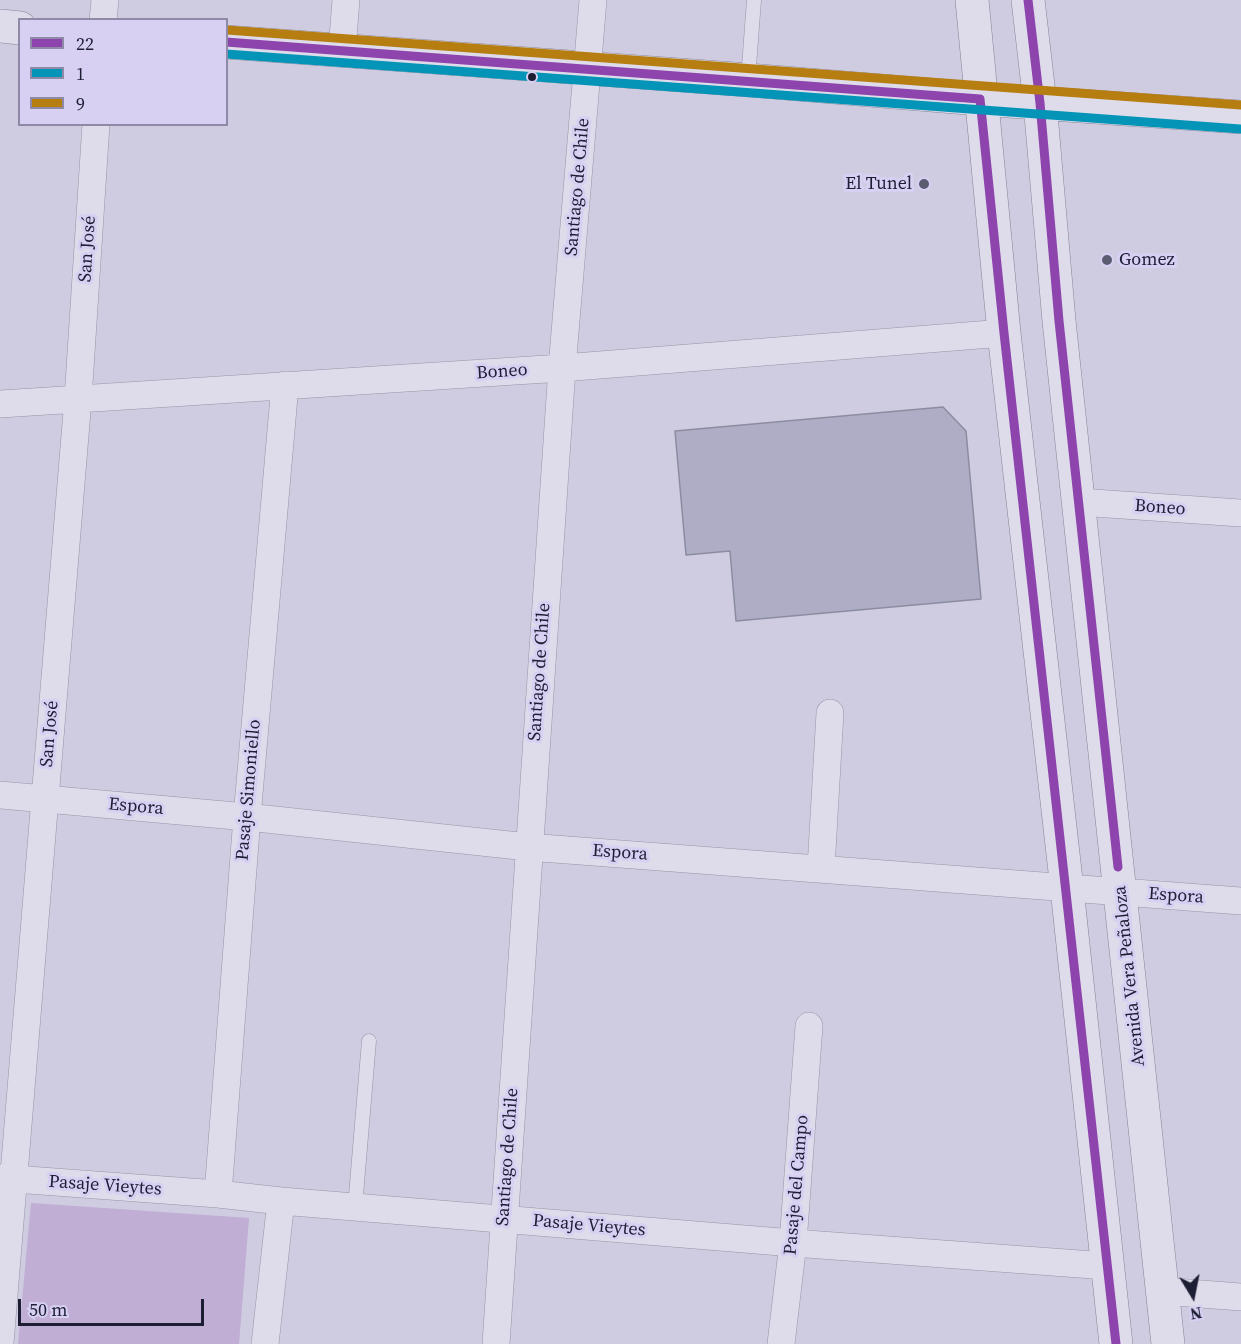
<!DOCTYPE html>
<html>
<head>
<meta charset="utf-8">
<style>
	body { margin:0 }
	#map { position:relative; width:1241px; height:1344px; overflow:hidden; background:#cfcbe1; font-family:"Source Serif 4",serif }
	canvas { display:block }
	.legend { position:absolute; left:18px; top:18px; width:210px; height:108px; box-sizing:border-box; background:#d7d0f3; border:2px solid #8d89a7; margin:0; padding:8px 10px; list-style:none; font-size:18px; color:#1d1e34 }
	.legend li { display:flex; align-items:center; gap:12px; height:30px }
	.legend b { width:30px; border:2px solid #8d89a7 }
	.north { position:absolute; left:1163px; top:1266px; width:60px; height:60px; -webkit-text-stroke:4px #d7d0f3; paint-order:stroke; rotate:170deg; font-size:16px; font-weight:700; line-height:24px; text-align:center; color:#1d1e34 }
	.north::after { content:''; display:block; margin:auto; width:21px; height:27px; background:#1d1e34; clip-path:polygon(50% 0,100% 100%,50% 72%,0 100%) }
	.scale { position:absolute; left:18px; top:1299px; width:186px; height:27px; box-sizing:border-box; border:3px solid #1d1e34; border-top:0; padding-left:8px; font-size:18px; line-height:21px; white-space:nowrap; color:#1d1e34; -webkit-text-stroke:4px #d7d0f3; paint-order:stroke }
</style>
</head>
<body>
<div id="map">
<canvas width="1241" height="1344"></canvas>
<ul class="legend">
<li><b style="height:8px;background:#8e44ad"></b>22</li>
<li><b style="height:8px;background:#0494b7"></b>1</li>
<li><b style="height:8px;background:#b67d10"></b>9</li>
</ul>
<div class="north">N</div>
<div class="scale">50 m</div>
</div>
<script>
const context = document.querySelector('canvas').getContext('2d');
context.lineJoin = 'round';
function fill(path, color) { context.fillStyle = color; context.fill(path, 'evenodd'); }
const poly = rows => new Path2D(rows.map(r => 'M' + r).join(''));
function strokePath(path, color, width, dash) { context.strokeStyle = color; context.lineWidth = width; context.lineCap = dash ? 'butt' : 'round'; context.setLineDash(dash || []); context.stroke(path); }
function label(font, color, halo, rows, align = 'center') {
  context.font = font + ' "Source Serif 4",serif'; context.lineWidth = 6; context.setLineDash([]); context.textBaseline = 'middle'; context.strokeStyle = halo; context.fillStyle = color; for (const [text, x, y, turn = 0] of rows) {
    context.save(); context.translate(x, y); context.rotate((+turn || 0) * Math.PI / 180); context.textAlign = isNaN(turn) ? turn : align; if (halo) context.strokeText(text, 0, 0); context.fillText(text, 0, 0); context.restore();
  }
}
fill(poly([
	[31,1203,249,1218,239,1344,18,1344]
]), '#c0aed4');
const building = poly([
	[943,407,966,431,981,599,736,621,730,551,686,555,675,431,943,407]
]);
fill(building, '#aeadc5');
strokePath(building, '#8c8ca1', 1.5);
const lane = poly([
	[748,80,754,0],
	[355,1207,369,1041]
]);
const street = poly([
	[103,20,105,0],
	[342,50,346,0],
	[0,404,562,368,1004,333],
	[1079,502,1241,513],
	[0,795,247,817,528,847,1241,901],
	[821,868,830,713],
	[0,1178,218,1194,281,1201,793,1243,1107,1266],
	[218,1194,247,817,285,385],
	[1162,1291,1241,1297],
	[0,1343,78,399,96,124],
	[265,1344,281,1201],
	[496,1344,562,368,593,0],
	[781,1344,793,1243,809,1026]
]);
const secondary = poly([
	[972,0,1004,333,1067,889,1116,1344],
	[1028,0,1040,103,1059,321,1168,1344],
	[0,26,20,28],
	[226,42,748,80,980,99,1241,117]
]);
strokePath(lane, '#9695a6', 15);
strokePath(street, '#9695a6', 28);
strokePath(secondary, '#868496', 34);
strokePath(lane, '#dedcea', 14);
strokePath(street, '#dedcea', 27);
strokePath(secondary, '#dedcea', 33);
strokePath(poly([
	[1028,0,1040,103,1059,321,1118,867],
	[226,42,980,99,1004,333,1116,1344]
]), '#8e44ad', 9);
strokePath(poly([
	[226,54,1240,129]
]), '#0494b7', 9);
strokePath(poly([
	[227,30,1241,105]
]), '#b67d10', 9);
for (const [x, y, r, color] of [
	[532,77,5,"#1d1e34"],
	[924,184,6,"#5b5b71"],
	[1107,260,6,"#5b5b71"]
]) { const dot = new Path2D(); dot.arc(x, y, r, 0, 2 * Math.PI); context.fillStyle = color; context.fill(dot); strokePath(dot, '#d7d0f3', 2); }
label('18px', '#1d1e34', '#d7d0f3', [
	["El Tunel",912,184],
	["Gomez",1119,260,"left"]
], 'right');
label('18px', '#1d1e34', '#d7d0f3', [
	["Santiago de Chile",578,187,-85],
	["San José",88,249,-86],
	["Boneo",502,372,-4],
	["Boneo",1160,508,4],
	["Santiago de Chile",540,672,-86],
	["San José",50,734,-85],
	["Pasaje Simoniello",249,790,-85],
	["Espora",136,807,5],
	["Espora",620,853,4],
	["Espora",1176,896,4],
	["Avenida Vera Peñaloza",1130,976,-96],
	["Santiago de Chile",508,1157,-86],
	["Pasaje del Campo",797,1185,-85],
	["Pasaje Vieytes",105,1186,4],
	["Pasaje Vieytes",589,1226,5]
]);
</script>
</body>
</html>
